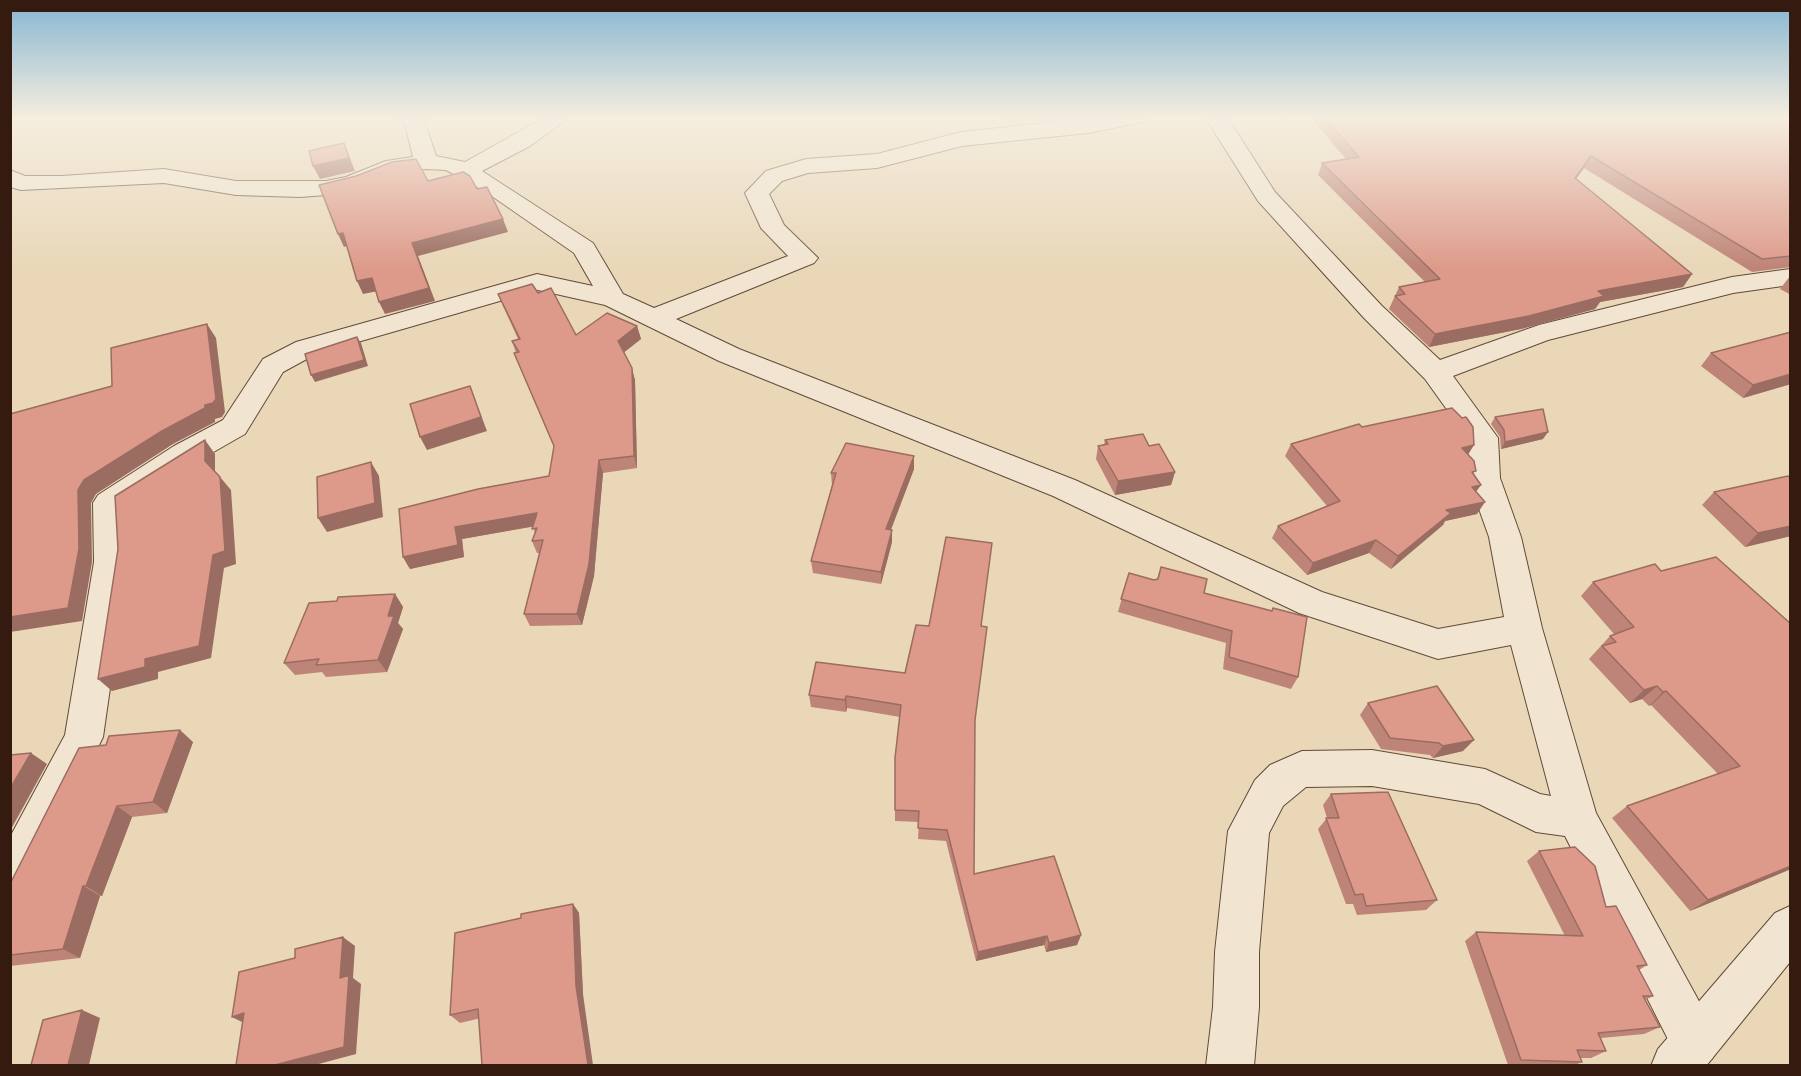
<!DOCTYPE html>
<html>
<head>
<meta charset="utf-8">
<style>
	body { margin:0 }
	#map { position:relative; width:1801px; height:1076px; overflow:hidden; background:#e9d7b8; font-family:"Sorts Mill Goudy",serif }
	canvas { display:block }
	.frame { position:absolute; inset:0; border:12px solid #351b0f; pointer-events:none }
</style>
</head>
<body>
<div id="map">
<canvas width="1801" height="1076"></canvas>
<div class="frame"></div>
</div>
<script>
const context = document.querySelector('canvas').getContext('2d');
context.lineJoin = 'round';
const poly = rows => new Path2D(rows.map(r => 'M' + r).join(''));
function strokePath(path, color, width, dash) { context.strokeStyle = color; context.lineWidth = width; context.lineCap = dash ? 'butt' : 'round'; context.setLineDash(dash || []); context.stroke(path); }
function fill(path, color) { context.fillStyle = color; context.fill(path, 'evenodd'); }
const minor = poly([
	[397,117,423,117,436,156,465,162,545,117,570,117,530,146,482,171,593,243,623,294,654,308,788,256,761,228,745,193,766,171,806,159,877,154,961,132,1103,117,1145,117,1143,122,1088,133,962,146,877,168,808,173,782,181,769,194,784,225,818,258,814,263,676,319,739,349,1075,480,1322,592,1438,629,1504,617,1489,537,1468,478,1468,439,1425,379,1364,318,1258,201,1205,117,1227,117,1275,192,1382,306,1440,360,1539,325,1732,277,1790,269,1790,285,1733,293,1548,340,1453,376,1498,438,1500,478,1521,537,1542,628,1596,813,1712,1025,1718,1042,1712,1059,1695,1065,1678,1059,1565,836,1536,832,1479,804,1372,786,1306,787,1283,806,1269,833,1259,952,1259,1007,1254,1066,1206,1066,1213,1007,1215,952,1228,831,1255,780,1270,765,1302,751,1372,750,1485,769,1540,794,1551,796,1511,645,1438,659,1299,613,1053,496,719,361,605,305,538,290,316,354,283,372,245,434,196,462,125,508,128,562,103,737,25,896,10,902,10,837,65,735,94,562,93,503,98,495,174,446,223,420,263,359,296,342,537,274,593,286,574,253,486,192,446,170,426,169,398,172,361,187,326,195,300,197,236,195,164,183,21,190,10,187,10,170,25,176,62,176,164,169,236,181,326,181,346,177,386,161,413,157,405,124,397,117]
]);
const tertiary = poly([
	[1790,906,1790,962,1706,1066,1651,1066,1658,1049,1775,913,1790,906]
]);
strokePath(minor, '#624a39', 2);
strokePath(tertiary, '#624a39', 2);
fill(minor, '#f1e5d1');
fill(tertiary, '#f1e5d1');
fill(poly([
	[1004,117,1079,117,1037,122,1033,118,1009,123],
	[1280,117,1304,117,1282,119],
	[1310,117,1791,117,1791,267,1752,272,1584,168,1576,179,1692,274,1683,287,1600,302,1595,309,1521,329,1429,347,1389,309,1399,287,1425,282,1318,175,1322,163,1346,159],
	[1790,276,1791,276,1791,295,1780,289],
	[538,293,576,335,637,326,641,339,624,352,635,380,637,468,603,473,594,576,582,625,530,626,524,614,540,553,537,553,532,541,535,534,533,526,462,539,464,557,410,569,403,557,549,476,554,447,514,353,516,353,512,341,518,339,503,306,498,294],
	[1711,353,1791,384,1743,398,1701,366],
	[1495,417,1543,439,1501,449,1500,437,1491,424],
	[1362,427,1468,455,1474,474,1481,485,1476,491,1477,514,1445,521,1443,525,1391,569,1369,553,1307,575,1272,538,1278,526,1327,506,1285,456,1291,444],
	[1105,440,1149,446,1175,472,1171,485,1115,495,1096,459,1098,446,1104,445],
	[914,469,891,530,892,542,881,584,813,573,811,561,832,485,831,473],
	[1791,478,1791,536,1745,547,1702,505,1714,492],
	[1161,567,1204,593,1271,611,1273,608,1298,677,1291,689,1223,669,1226,643,1118,612,1129,573,1154,580,1157,579],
	[1661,571,1791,624,1791,869,1690,911,1612,818,1627,806,1718,774,1651,705,1649,706,1642,699,1630,703,1589,659,1610,636,1614,634,1581,596,1593,582],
	[395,594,403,607,398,623,403,629,387,672,326,677,322,672,295,675,284,663,337,601],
	[929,626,982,626,975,722,974,874,1081,935,1077,945,1046,952,1044,945,976,961,946,841,918,839,919,822,895,821,895,758,900,717,847,708,846,712,811,707,809,695,905,673],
	[1368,703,1463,751,1433,758,1430,755,1381,749,1360,715],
	[193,742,167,813,132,817,102,896,100,896,80,958,10,966,10,884,106,745],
	[1331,794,1437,900,1426,910,1357,915,1353,904,1346,904,1318,829,1327,818,1323,805],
	[1539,851,1606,907,1647,965,1639,970,1653,996,1645,1000,1660,1027,1644,1034,1601,1038,1606,1051,1591,1058,1580,1058,1582,1062,1575,1065,1508,1065,1465,941,1476,932,1565,936,1527,861],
	[573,904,579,913,583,994,460,1023,450,1015,521,918]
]), '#be8477');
fill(poly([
	[1009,117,1034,117,1033,118,1009,123],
	[1037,117,1079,117,1037,122],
	[344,143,355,171,320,179,313,166],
	[1591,156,1584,168,1568,190,1575,178],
	[503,219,508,232,418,256,435,301,385,314,379,302,412,243],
	[343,233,349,245,344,247,338,234],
	[1692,274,1683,287,1600,302,1595,309,1521,329,1429,347,1435,334,1598,291],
	[372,278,378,291,363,294,357,281],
	[207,324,216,338,225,412,222,417,215,419,215,422,173,444,96,494,91,503,92,562,82,621,10,632,10,617,84,480],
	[637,326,641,339,622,354,618,341],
	[357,337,361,343,368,366,315,382,311,375],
	[632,368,635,380,637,468,634,456],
	[1791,374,1791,384,1743,398,1753,385],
	[470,386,487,431,427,450,420,437],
	[1548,432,1543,439,1501,449,1505,442],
	[205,440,215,454,215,475,205,461],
	[1474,445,1466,458,1462,448],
	[914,456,914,469,886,542,886,529],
	[599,460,603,473,594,576,582,625,577,614],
	[371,462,379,476,383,517,327,532,318,518],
	[1175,472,1171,485,1115,495,1118,481],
	[220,477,231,490,236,564,224,568,211,658,158,672,158,679,112,691,98,679,145,659],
	[1481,485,1472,497,1472,487],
	[1485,502,1477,514,1445,521,1443,525,1391,569,1398,556,1446,510],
	[537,513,542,525,462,539,464,557,410,569,403,557,455,527],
	[1791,526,1791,536,1745,547,1758,533],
	[892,530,892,542,881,584,881,572],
	[1376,540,1369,553,1307,575,1313,563],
	[395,594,403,607,398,623,403,629,387,672,378,660,388,616],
	[1657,686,1642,699,1630,703,1644,690],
	[1666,691,1651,705,1649,706,1663,692],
	[846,696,847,708,846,712,845,700],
	[180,730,193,742,167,813,153,802],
	[1474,740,1463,751,1433,758,1443,746],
	[31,753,47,764,10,831,10,789],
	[117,806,132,817,102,896,86,886],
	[1791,866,1791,869,1690,911,1708,900],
	[83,886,100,896,80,958,63,949],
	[573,904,579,913,583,994,593,1065,588,1065,576,986],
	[1081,935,1077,945,1046,952,1049,943],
	[1047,936,1044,945,976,961,978,952],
	[343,937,355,946,353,978,361,984,356,1054,315,1065,275,1065,340,978],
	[82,1010,100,1018,89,1065,68,1065],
	[244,1013,246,1024,232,1017]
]), '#9b6c61');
const building = poly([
	[1324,117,1791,117,1791,256,1762,259,1591,156,1575,178,1692,274,1598,291,1604,296,1529,316,1435,334,1395,296,1405,294,1399,287,1440,279,1322,163,1359,157,1324,117],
	[344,143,349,158,313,166,309,151,344,143],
	[416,159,428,181,463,172,470,176,477,189,487,187,503,219,412,243,429,288,379,302,372,278,357,281,343,233,338,234,319,185,356,176,392,162,416,159],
	[532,284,538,293,551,288,576,335,607,313,637,326,618,341,632,368,634,456,599,460,589,564,577,614,524,614,543,540,532,541,537,528,532,529,537,513,455,527,458,545,403,557,399,509,478,489,549,476,554,446,514,353,519,352,512,341,520,339,498,294,532,284],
	[207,324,216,399,213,403,205,405,205,408,162,431,84,480,78,490,79,549,68,608,10,617,10,414,112,386,111,348,207,324],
	[1791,332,1791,374,1753,385,1711,353,1791,332],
	[357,337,364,360,311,375,305,354,357,337],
	[470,386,481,417,420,437,410,404,470,386],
	[1452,408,1462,418,1466,417,1473,427,1474,445,1462,448,1474,461,1476,471,1472,472,1481,485,1472,487,1485,502,1446,510,1451,513,1398,556,1376,540,1313,563,1278,526,1340,501,1291,444,1359,424,1362,427,1452,408],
	[1543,409,1548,432,1505,442,1504,430,1495,417,1543,409],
	[1143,434,1149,446,1159,444,1175,472,1118,481,1098,446,1108,444,1105,440,1143,434],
	[205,440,205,461,220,477,225,551,213,555,199,646,145,659,145,667,98,679,118,549,115,496,205,440],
	[846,443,914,456,886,529,892,530,881,572,811,561,836,473,831,473,846,443],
	[371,462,375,503,318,518,317,477,371,462],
	[1788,476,1791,478,1791,526,1758,533,1714,492,1788,476],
	[946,537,992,543,981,626,987,627,975,720,974,874,1054,856,1081,935,1049,943,1047,936,978,952,947,830,918,828,919,811,895,810,895,758,901,705,846,696,845,700,809,695,816,662,905,673,916,625,929,626,946,537],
	[1716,557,1791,624,1791,866,1708,900,1627,806,1740,766,1666,691,1663,692,1657,686,1644,690,1602,646,1616,642,1610,636,1634,627,1593,582,1655,564,1661,571,1716,557],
	[1161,567,1207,579,1204,593,1272,611,1273,608,1307,617,1298,677,1229,657,1232,631,1121,599,1129,573,1154,580,1158,579,1161,567],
	[395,594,388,616,394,616,378,660,316,665,319,659,284,663,309,603,337,601,338,597,395,594],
	[1437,686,1474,740,1443,746,1439,743,1390,738,1368,703,1437,686],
	[180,730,153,802,117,806,86,886,83,886,63,949,10,955,10,884,79,748,106,745,109,736,180,730],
	[31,753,10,789,10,755,31,753],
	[1388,792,1437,900,1366,906,1363,894,1355,895,1326,818,1339,818,1331,794,1388,792],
	[1575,847,1595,866,1606,907,1616,906,1647,965,1637,966,1653,996,1643,996,1660,1027,1598,1033,1606,1051,1577,1050,1582,1062,1521,1060,1476,932,1583,936,1539,851,1575,847],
	[573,904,576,986,588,1065,482,1065,478,1009,450,1015,455,933,521,918,521,914,573,904],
	[343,937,340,978,349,975,344,1047,275,1065,236,1065,244,1013,232,1017,239,972,295,958,295,949,343,937],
	[82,1010,68,1065,31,1065,43,1020,82,1010]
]);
fill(building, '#dd9a8a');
strokePath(building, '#9b6c61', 1.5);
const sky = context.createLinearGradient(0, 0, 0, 268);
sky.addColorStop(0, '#87b6d2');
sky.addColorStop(0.44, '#f5eddf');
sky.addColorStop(1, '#f5eddf00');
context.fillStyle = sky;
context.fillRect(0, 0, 1801, 268);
</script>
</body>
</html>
